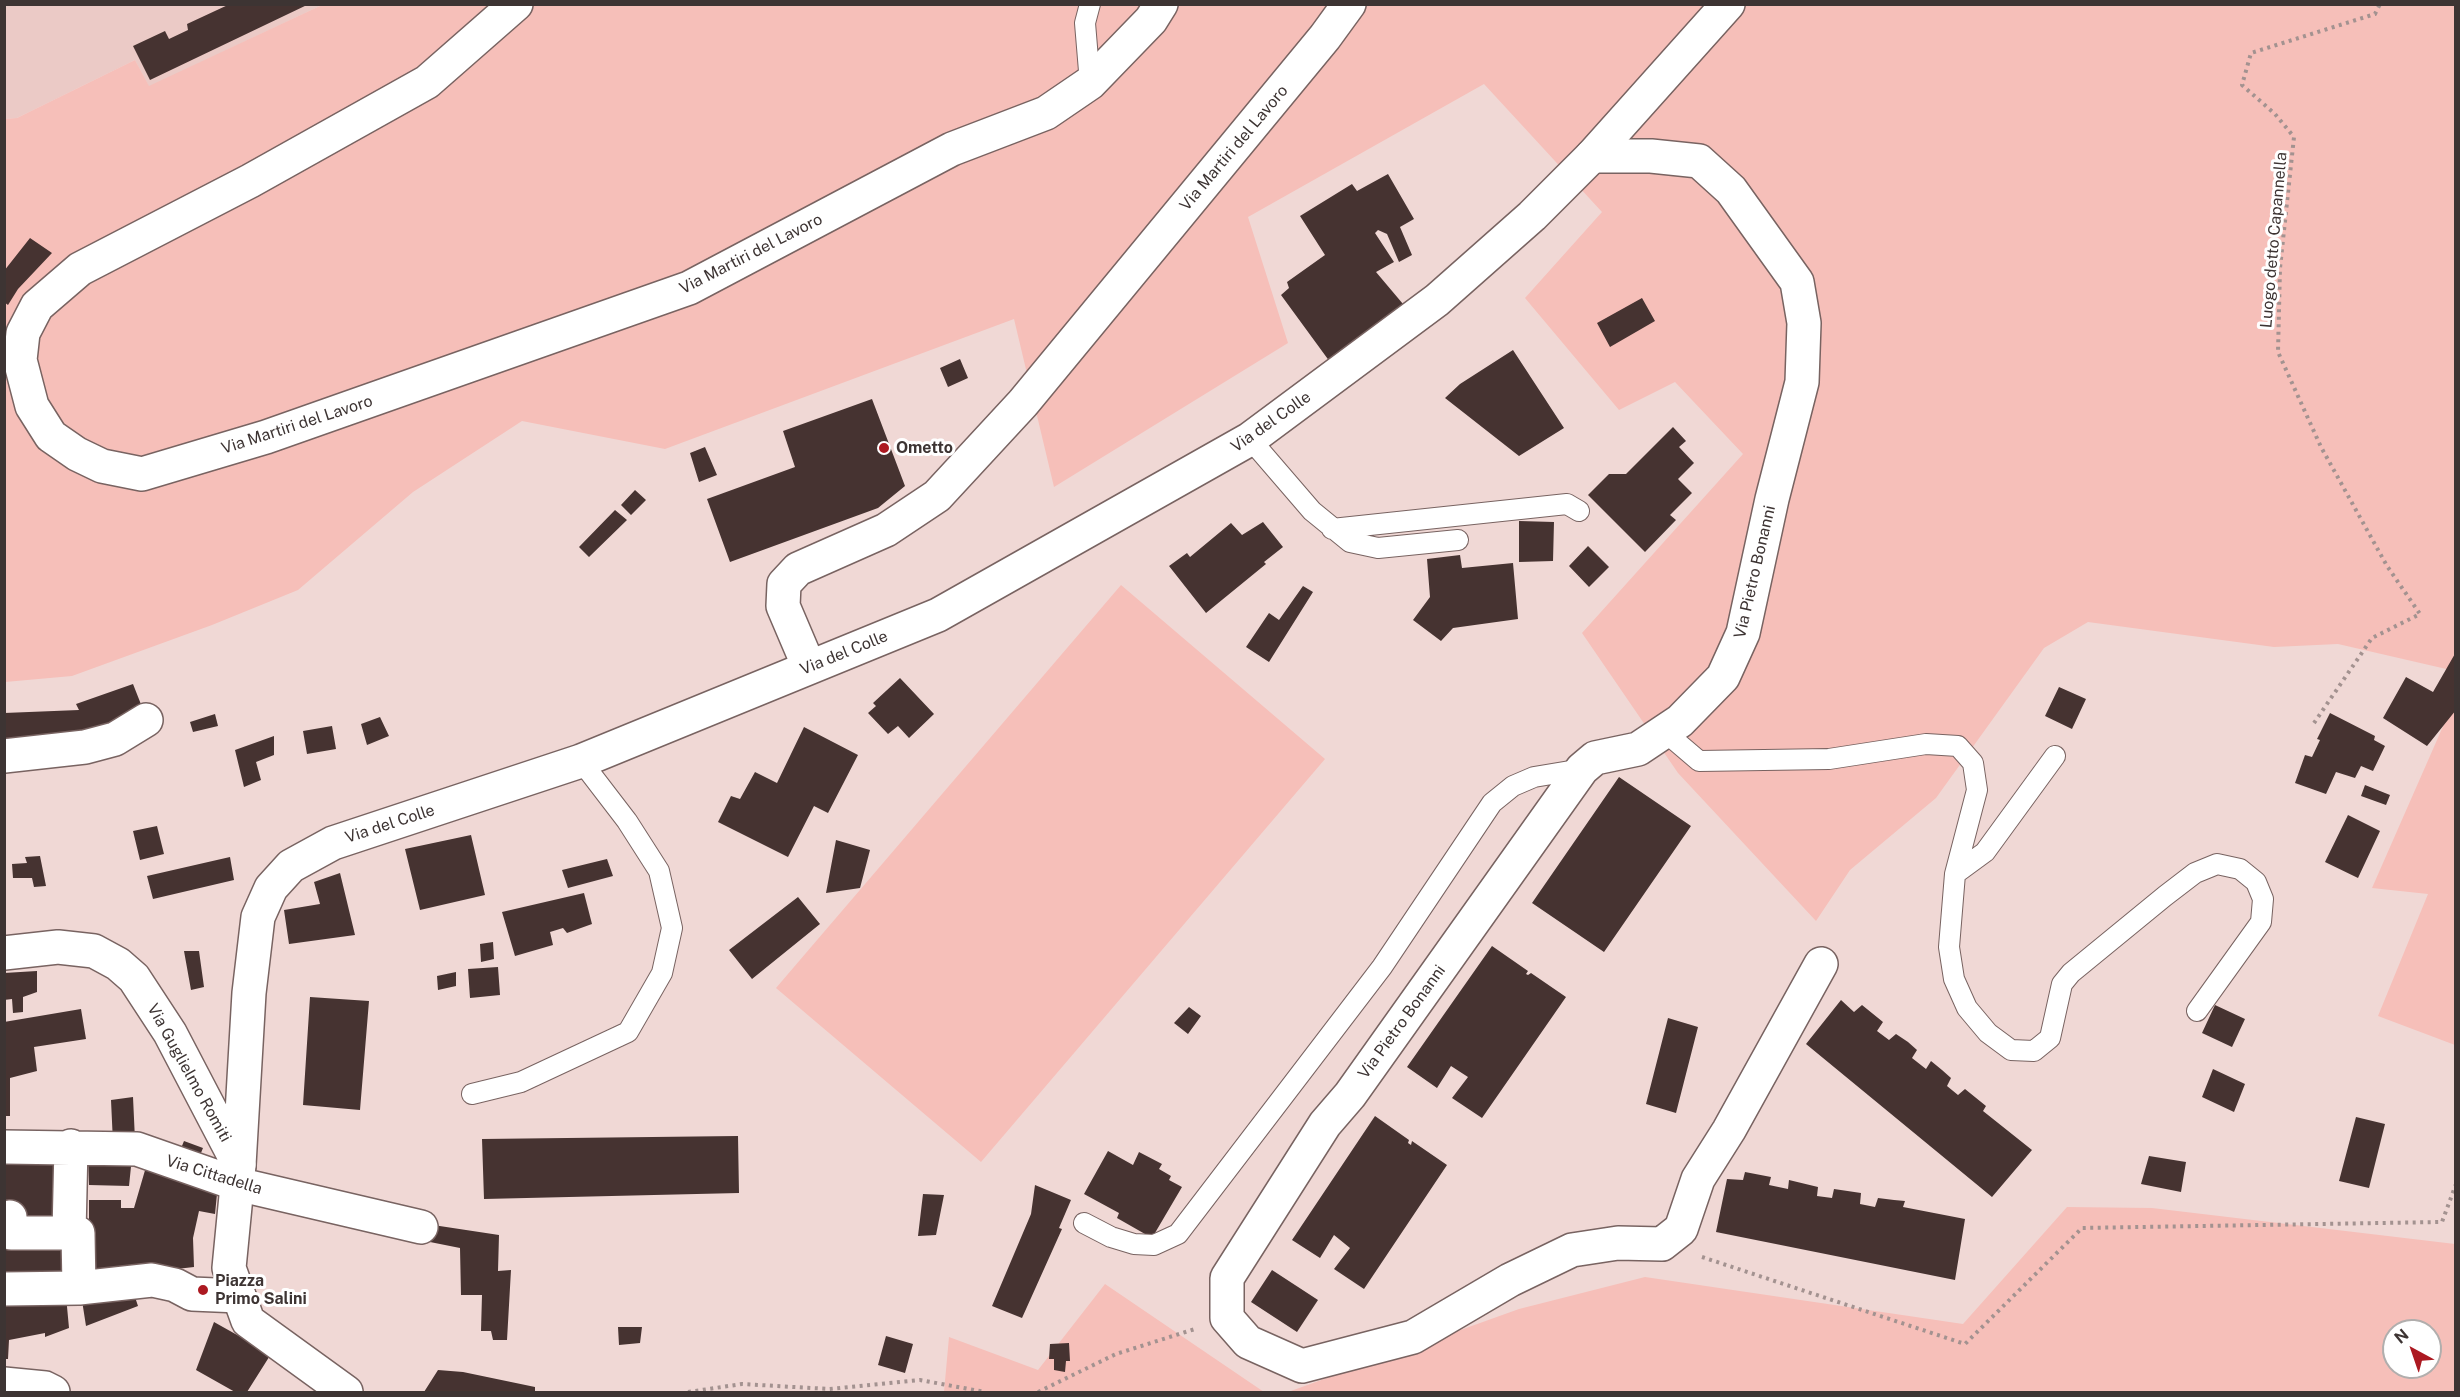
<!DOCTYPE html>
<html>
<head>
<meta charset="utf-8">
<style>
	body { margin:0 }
	#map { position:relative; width:2460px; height:1397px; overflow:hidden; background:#f0d8d5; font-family:"Public Sans",sans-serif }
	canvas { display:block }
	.frame { position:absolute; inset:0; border:6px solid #3d3433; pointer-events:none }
	.north { position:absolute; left:2382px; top:1319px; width:60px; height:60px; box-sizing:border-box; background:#fff; border:2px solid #b1aead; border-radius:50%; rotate:320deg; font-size:16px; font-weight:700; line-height:24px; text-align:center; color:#3d3433 }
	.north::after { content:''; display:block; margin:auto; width:21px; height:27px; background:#ac1921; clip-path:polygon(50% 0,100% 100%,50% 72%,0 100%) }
</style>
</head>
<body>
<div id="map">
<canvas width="2460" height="1397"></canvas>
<div class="frame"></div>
<div class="north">N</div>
</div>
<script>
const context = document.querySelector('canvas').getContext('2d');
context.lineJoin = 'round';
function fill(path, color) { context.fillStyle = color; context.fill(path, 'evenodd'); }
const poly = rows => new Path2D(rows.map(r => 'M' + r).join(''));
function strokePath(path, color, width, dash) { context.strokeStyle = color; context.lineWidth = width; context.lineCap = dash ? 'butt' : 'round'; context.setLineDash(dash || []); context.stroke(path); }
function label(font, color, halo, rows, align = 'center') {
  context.font = font + ' "Public Sans",sans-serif'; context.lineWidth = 6; context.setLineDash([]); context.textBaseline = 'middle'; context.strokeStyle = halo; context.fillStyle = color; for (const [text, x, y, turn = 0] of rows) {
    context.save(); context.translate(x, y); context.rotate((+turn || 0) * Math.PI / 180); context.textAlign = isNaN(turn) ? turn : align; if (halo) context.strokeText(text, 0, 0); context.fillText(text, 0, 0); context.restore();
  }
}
fill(poly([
	[5,5,322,5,149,87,135,60,17,118,5,119]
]), '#ebcac6');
fill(poly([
	[322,5,2455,5,2455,671,2338,644,2274,647,2088,622,2044,648,1936,798,1850,870,1816,921,1678,773,1582,633,1743,454,1675,382,1619,410,1525,298,1602,212,1484,84,1248,217,1288,343,1054,487,1014,319,665,449,522,421,413,492,298,590,212,625,72,676,5,682,5,119,17,118,135,60,149,86],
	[1121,585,1325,759,981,1162,776,988],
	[2455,699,2455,1045,2378,1016,2428,894,2372,888],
	[2067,1207,2152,1208,2455,1244,2455,1392,1288,1392,1519,1309,1645,1277,1963,1324],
	[2394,1331,2430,1331,2430,1367,2394,1367],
	[1105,1284,1264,1392,944,1392,949,1337,1038,1370]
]), '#f6bfb9');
fill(poly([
	[230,4,309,4,150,80,133,46,165,31,169,39,188,30,187,24],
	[1388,174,1414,219,1400,227,1412,255,1399,262,1387,234,1378,230,1375,233,1394,262,1376,272,1403,304,1366,337,1330,362,1281,295,1289,288,1287,282,1325,255,1300,216,1352,184,1357,191],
	[30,238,52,253,18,289,8,305,4,302,4,271],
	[1642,298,1655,321,1610,347,1597,323],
	[1513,350,1564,428,1519,456,1445,398,1460,384],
	[960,359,968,378,948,387,940,368],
	[872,399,905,486,878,508,730,562,707,499,795,467,783,431],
	[1673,427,1686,441,1679,447,1694,463,1678,479,1692,493,1670,515,1676,520,1645,552,1588,495,1609,474,1626,474],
	[705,447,717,475,699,482,690,453],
	[635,490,646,500,631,515,621,505],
	[615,510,627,520,589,557,579,547],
	[1519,521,1554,522,1553,561,1519,562],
	[1263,522,1283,547,1264,562,1266,564,1206,613,1169,566,1187,553,1190,557,1231,523,1242,535],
	[1588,546,1609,567,1589,587,1569,566],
	[1460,555,1462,568,1513,563,1518,619,1453,628,1441,641,1413,620,1430,597,1427,559],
	[1303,586,1313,592,1269,662,1246,647,1269,613,1279,620],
	[2456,652,2456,710,2427,746,2383,718,2406,677,2433,692],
	[900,678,934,714,909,738,898,726,888,734,868,713,876,706,873,703],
	[133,684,144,712,108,733,4,748,4,713,79,710,76,704],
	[2059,687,2086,699,2072,729,2045,716],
	[2330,713,2375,736,2374,740,2385,746,2373,771,2361,766,2355,778,2336,772,2326,794,2295,783,2305,755,2312,757,2320,740,2317,739],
	[215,714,218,726,193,732,190,722],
	[380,717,389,736,367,745,361,724],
	[332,726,336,749,307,754,303,731],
	[804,727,858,755,828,813,814,806,788,857,718,822,731,796,740,799,755,772,777,783],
	[274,736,274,755,256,762,261,780,244,787,235,750],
	[1619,777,1691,826,1604,952,1532,903],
	[2365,785,2390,795,2386,805,2361,796],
	[2348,815,2380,831,2358,878,2325,862],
	[157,826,164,854,140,860,133,831],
	[471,835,485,895,420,910,405,849],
	[836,840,870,850,860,888,826,893],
	[40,856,46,886,34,887,32,878,13,878,12,864,27,863,25,857],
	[230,857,234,880,153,899,147,876],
	[607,859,613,876,568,888,562,870],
	[340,873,355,935,289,944,284,910,320,904,314,882],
	[584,893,592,924,567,933,563,928,550,932,553,945,515,956,502,912],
	[798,897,820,924,752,979,729,950],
	[493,942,494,959,481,962,480,944],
	[1492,946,1528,971,1526,974,1528,975,1531,973,1566,997,1482,1118,1452,1098,1468,1077,1451,1066,1437,1088,1407,1067],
	[184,951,199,951,204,987,191,990],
	[498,967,500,995,470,998,468,969],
	[37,971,37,992,23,997,23,1012,13,1013,12,999,4,1000,4,973],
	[456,972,456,986,438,990,437,976],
	[310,997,369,1001,360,1110,303,1105],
	[1841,1000,1854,1012,1862,1005,1883,1022,1877,1031,1889,1040,1896,1034,1908,1042,1917,1050,1912,1058,1926,1069,1931,1061,1942,1070,1951,1078,1947,1086,1958,1095,1965,1089,1986,1106,1983,1111,2032,1150,1992,1197,1806,1044],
	[2215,1005,2245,1019,2232,1047,2202,1033],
	[1189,1007,1201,1016,1188,1034,1174,1023],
	[81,1009,86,1039,34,1047,37,1071,10,1078,10,1116,4,1116,4,1022],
	[1668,1018,1698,1027,1676,1113,1646,1104],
	[2213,1069,2245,1084,2234,1112,2202,1097],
	[133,1097,135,1140,113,1143,111,1100],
	[1375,1116,1409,1140,1408,1143,1411,1145,1412,1141,1447,1165,1364,1289,1334,1269,1350,1248,1334,1235,1320,1258,1292,1240],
	[2356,1117,2385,1124,2369,1188,2339,1181],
	[738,1136,739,1193,484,1199,482,1139],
	[184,1141,203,1148,196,1165,177,1158],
	[1108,1151,1133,1165,1139,1152,1162,1164,1159,1169,1171,1176,1169,1180,1182,1187,1152,1238,1117,1218,1119,1213,1084,1194],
	[4,1153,58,1154,55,1225,4,1211],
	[88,1156,132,1157,129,1186,89,1185],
	[2149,1156,2186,1162,2181,1192,2141,1184],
	[148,1160,218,1184,215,1214,199,1211,193,1238,194,1267,89,1279,89,1200,121,1200,121,1208,134,1208],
	[1745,1172,1771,1177,1769,1185,1788,1189,1789,1180,1818,1187,1817,1196,1832,1198,1834,1189,1861,1193,1860,1204,1875,1207,1878,1198,1894,1200,1905,1201,1903,1207,1965,1219,1955,1280,1716,1232,1727,1179,1743,1180],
	[1035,1185,1071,1200,1059,1228,1062,1229,1022,1318,992,1306,1031,1214],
	[923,1194,944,1195,936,1235,918,1236],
	[433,1225,499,1235,498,1271,511,1270,507,1340,493,1340,491,1331,481,1331,482,1295,461,1295,460,1248,430,1242],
	[72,1240,73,1284,4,1281,4,1241],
	[1272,1270,1318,1300,1297,1332,1251,1302],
	[132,1288,138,1306,86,1326,81,1294],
	[66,1296,69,1328,45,1337,45,1333,9,1340,8,1359,4,1359,4,1297],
	[214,1322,271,1354,247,1392,235,1392,196,1370],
	[618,1327,642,1327,640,1343,619,1345],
	[886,1336,913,1344,905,1373,878,1365],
	[1069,1343,1070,1361,1066,1361,1065,1372,1054,1370,1054,1359,1049,1359,1050,1344],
	[438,1370,463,1372,535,1387,535,1392,424,1392]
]), '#463331');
const service = poly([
	[1090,83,1085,23,1090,4],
	[1250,439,1312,511,1350,542,1378,548,1458,540],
	[1332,529,1567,504,1579,511],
	[1665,732,1699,761,1829,759,1926,744,1958,746,1973,763,1977,790,1955,874,1949,947,1954,979,1967,1008,1988,1033,2011,1050,2034,1051,2050,1038,2062,984,2071,973,2165,896,2195,873,2217,864,2240,869,2256,882,2263,899,2261,922,2197,1011],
	[1955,874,1985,852,2055,756],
	[472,1094,521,1082,628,1032,662,973,672,928,659,871,627,821,581,761],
	[1084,1223,1111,1237,1134,1244,1154,1245,1178,1234,1382,967,1492,803,1513,786,1534,777,1582,769]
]);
const minor = poly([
	[516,4,427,82,250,181,80,269,37,306,23,333,20,360,32,406,51,436,77,454,102,466,142,474,266,437,689,288,952,149,1046,113,1090,83,1151,20,1161,4],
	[1592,156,1651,156,1699,161,1731,190,1797,282,1804,323,1802,382,1772,499,1743,633,1723,677,1680,721,1638,749,1595,758,1582,769,1350,1095,1325,1124,1227,1278,1227,1318,1248,1342,1302,1366,1413,1337,1510,1280,1572,1250,1618,1243,1662,1244,1681,1229,1698,1179,1729,1130,1821,964],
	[809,667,783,606,784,584,798,569,886,530,937,496,1023,403,1325,37,1349,4],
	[4,756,85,747,115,739,146,720],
	[4,953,58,947,94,951,118,964,134,978,170,1033,239,1165],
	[4,1147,137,1149,237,1184,421,1227],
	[10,1217,11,1233,69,1233,71,1146],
	[69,1233,78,1233,79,1288,152,1280,175,1285,192,1294,239,1296],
	[4,1289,79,1288],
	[4,1384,45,1388,53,1392]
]);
const tertiary = poly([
	[346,1392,248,1321,229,1268,239,1165,249,993,258,917,271,888,291,866,333,843,581,761,938,615,1250,439,1437,300,1532,216,1592,156,1728,4]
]);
strokePath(service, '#786361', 22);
strokePath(minor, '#786361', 36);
strokePath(tertiary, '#786361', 36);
strokePath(poly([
	[2314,723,2372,638,2420,614,2387,566,2321,447,2278,352,2280,268,2294,137,2275,114,2242,85,2251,53,2375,14,2380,4],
	[1702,1257,1965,1344,2082,1228,2442,1222,2456,1184],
	[688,1392,742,1384,829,1389,920,1380,985,1392],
	[1038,1392,1116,1354,1195,1329]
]), '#a39290', 4, [3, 4.5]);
strokePath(service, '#fff', 20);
strokePath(minor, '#fff', 33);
strokePath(tertiary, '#fff', 33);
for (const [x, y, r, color] of [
	[884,448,6,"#ac1921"],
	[203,1290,6,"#ac1921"]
]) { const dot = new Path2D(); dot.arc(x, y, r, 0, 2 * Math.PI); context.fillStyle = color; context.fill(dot); strokePath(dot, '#fff', 2); }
label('16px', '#3d3433', '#fff', [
	["Via Martiri del Lavoro",1234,148,-50],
	["Luogo detto Capannella",2274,240,-85],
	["Via Martiri del Lavoro",751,254,-27],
	["Via del Colle",1271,422,-35],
	["Via Martiri del Lavoro",297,425,-18],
	["Via Pietro Bonanni",1755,572,-77],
	["Via del Colle",844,653,-22],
	["Via del Colle",390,824,-18],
	["Via Pietro Bonanni",1402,1022,-54],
	["Via Guglielmo Romiti",189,1073,61],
	["Via Cittadella",214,1175,17]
]);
label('bold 16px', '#3d3433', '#fff', [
	["Ometto",896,448],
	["Piazza",215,1281],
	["Primo Salini",215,1299]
], 'left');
</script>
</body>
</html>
